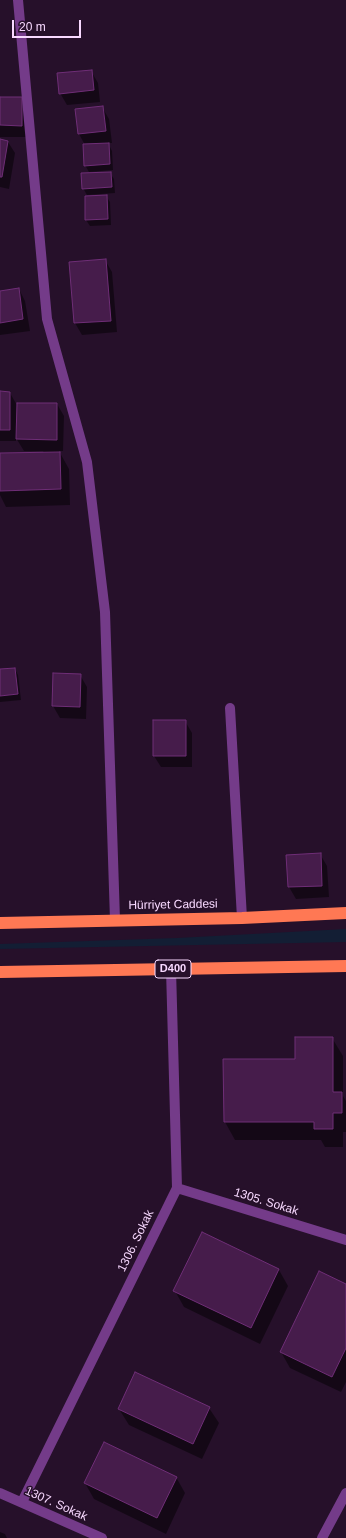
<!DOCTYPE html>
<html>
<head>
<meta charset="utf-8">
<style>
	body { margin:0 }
	#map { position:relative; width:346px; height:1538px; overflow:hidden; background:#26102a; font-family:Helvetica,sans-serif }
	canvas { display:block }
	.scale { position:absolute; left:12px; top:20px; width:69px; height:18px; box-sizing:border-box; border:2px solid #f8d9ff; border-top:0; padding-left:5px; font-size:12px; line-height:14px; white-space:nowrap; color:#f8d9ff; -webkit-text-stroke:3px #26102a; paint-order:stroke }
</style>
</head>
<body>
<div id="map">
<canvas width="346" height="1538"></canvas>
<div class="scale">20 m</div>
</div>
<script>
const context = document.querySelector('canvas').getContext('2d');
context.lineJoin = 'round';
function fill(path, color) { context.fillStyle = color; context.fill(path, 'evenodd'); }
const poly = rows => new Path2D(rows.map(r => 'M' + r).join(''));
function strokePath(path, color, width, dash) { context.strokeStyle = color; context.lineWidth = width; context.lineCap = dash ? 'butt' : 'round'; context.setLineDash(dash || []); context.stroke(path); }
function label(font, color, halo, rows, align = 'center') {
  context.font = font + ' Helvetica,sans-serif'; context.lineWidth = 3; context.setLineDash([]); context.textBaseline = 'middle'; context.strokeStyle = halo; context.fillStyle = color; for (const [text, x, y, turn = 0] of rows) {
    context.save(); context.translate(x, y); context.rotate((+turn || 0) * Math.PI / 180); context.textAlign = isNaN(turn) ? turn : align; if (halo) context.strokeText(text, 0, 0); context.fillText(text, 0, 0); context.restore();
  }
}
fill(poly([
	[346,929,346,942,0,949,0,944,177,938]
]), '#131e34');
fill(poly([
	[91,71,98,83,100,102,67,105,60,93],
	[0,98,21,98,28,110,28,137,0,137],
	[102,107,109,119,112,143,108,143,112,151,113,170,89,172,85,165,85,145,79,134],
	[0,140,8,142,15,153,9,189,0,187],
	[110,173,114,179,115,193,87,195,83,188],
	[106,196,110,202,111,225,90,226,86,220],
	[105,260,112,272,117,332,82,335,75,323],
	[19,289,25,301,30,331,0,335,0,292],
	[0,392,10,393,18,407,57,404,64,416,63,451,59,451,69,469,70,505,6,507,0,495,0,454,44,453,43,451,24,451,16,438,16,441,0,441],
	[15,669,18,675,21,700,0,702,0,670],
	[80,675,87,687,86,719,60,718,53,706],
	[185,721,192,733,192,767,161,767,154,756],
	[320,854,327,866,329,897,296,899,289,887,287,856],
	[332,1038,343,1056,343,1096,346,1101,346,1132,343,1132,343,1147,325,1147,321,1140,235,1140,225,1122],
	[203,1233,279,1270,288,1286,260,1344,184,1307,175,1291],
	[346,1285,346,1382,341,1392,290,1368,281,1352],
	[209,1408,219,1423,202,1459,129,1425,119,1409],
	[176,1477,185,1493,166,1534,94,1499,85,1483],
	[0,1532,5,1534,7,1538,0,1538]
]), '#0007');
const building = poly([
	[92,70,94,90,59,94,57,73,92,70],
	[0,97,22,97,22,126,0,125,0,97],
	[103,106,106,131,78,134,75,109,103,106],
	[0,139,8,141,2,177,0,177,0,139],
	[109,143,110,164,84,166,83,144,109,143],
	[111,172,112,187,82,189,81,173,111,172],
	[107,195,108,219,85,220,85,196,107,195],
	[106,259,111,321,74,323,69,262,106,259],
	[19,288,23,319,0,323,0,291,19,288],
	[0,391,10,392,10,430,0,430,0,391],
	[17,403,57,403,57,440,16,439,17,403],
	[60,452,61,489,0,491,0,453,60,452],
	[15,668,18,694,0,696,0,669,15,668],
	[53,673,81,674,80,707,52,706,53,673],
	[153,720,186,720,186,756,153,756,153,720],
	[321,853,322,886,288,887,286,855,321,853],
	[295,1037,333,1037,333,1092,342,1092,342,1113,333,1113,333,1129,314,1129,314,1122,224,1122,223,1059,295,1059,295,1037],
	[202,1232,279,1269,251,1328,173,1291,202,1232],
	[319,1271,346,1284,346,1348,332,1377,280,1352,319,1271],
	[135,1372,210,1407,193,1444,118,1409,135,1372],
	[104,1442,177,1477,157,1518,84,1483,104,1442]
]);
fill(building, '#461c4b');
strokePath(building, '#6f2e77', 1);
strokePath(poly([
	[18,0,47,319,87,462,105,612,115,920],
	[230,708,242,918],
	[177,1188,346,1240],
	[0,1493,102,1538],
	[22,1502,177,1188,171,969],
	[322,1538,346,1493]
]), '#743b89', 10);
strokePath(poly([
	[0,923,242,918,346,913],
	[0,972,346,966]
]), '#ff7854', 12);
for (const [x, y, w] of [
	[173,969,36]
]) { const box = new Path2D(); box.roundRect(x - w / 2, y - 9, w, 18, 3); context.fillStyle = '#26102a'; context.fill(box); strokePath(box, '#f8d9ff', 1); }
label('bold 11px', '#f8d9ff', null, [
	["D400",173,969]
]);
label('12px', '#f8d9ff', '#26102a', [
	["Hürriyet Caddesi",173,905,-1],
	["1305. Sokak",266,1202,17],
	["1306. Sokak",136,1241,-64],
	["1307. Sokak",56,1504,24]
]);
</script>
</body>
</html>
